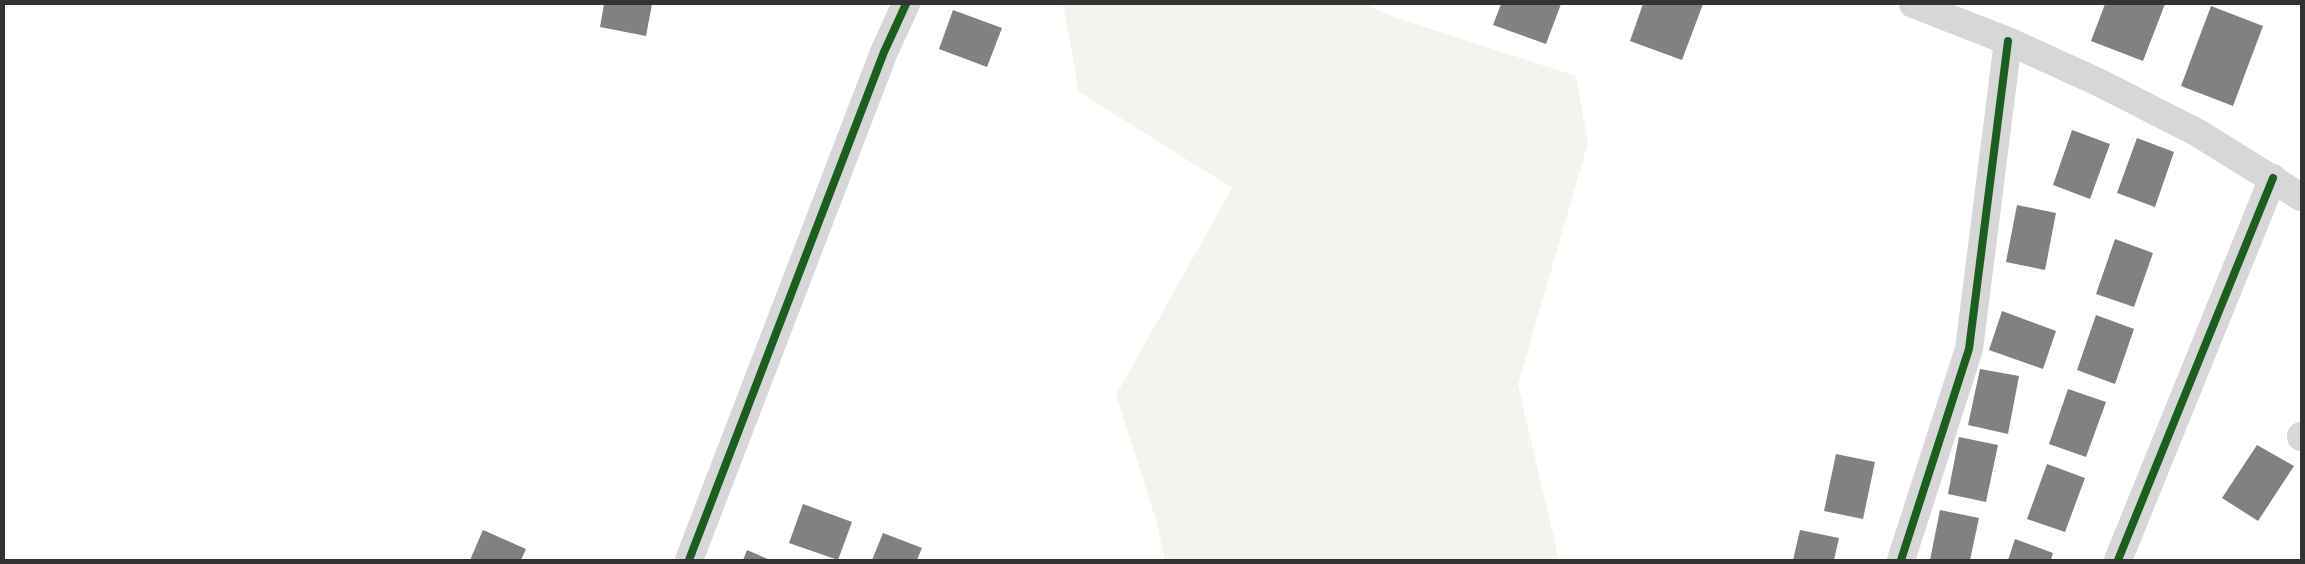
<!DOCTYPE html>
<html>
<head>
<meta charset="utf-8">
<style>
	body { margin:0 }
	#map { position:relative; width:2305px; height:564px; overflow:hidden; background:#fff; font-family:"Public Sans",sans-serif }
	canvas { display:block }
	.frame { position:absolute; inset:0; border:5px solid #333; pointer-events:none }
</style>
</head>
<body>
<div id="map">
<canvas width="2305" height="564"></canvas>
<div class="frame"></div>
</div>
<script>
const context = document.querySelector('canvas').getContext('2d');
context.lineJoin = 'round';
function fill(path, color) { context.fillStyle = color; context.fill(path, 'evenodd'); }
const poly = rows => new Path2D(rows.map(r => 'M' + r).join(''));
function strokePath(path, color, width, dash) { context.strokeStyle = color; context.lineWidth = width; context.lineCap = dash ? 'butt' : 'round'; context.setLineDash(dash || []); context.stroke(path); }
fill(poly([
	[1063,4,1363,4,1394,17,1576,76,1588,143,1518,385,1559,560,1165,560,1156,520,1116,395,1232,188,1079,92]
]), '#f1f5ed');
fill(poly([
	[604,4,652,4,646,36,600,27],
	[1501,4,1561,4,1546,44,1493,25],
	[1643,4,1703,4,1682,60,1630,41],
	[2105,4,2165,4,2143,61,2091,41],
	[2211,6,2263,26,2233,106,2181,86],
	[953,10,1002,28,987,67,939,49],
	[2072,130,2110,144,2090,199,2053,185],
	[2137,138,2174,152,2155,207,2117,193],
	[2017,205,2056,213,2045,270,2006,262],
	[2115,239,2153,253,2134,307,2096,294],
	[2002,311,2056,331,2043,369,1989,350],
	[2096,315,2134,329,2115,384,2077,370],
	[1980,369,2019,376,2008,434,1968,425],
	[2068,389,2106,402,2086,457,2049,444],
	[1959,437,1998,445,1986,502,1948,494],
	[2257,445,2294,466,2258,521,2222,498],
	[1836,454,1875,462,1863,519,1824,511],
	[2047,464,2085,478,2065,532,2027,519],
	[803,504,852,522,838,560,789,543],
	[1940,510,1979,518,1970,560,1930,560],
	[483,530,526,549,521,560,470,560],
	[1800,530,1839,538,1834,560,1793,560],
	[883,533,922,548,917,560,872,560],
	[2015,539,2053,553,2051,560,2008,560],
	[747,550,770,560,743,560]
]), '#818181');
strokePath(poly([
	[1913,4,2008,41,2100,83,2198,133,2301,197],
	[2301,436,2301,437],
	[689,560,884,52,906,4],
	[1901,560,1969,349,2008,41],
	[2118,560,2273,178]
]), '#d7d7d7', 28);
strokePath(poly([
	[689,560,884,52,906,4],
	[1901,560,1969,349,2008,41],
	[2118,560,2273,178]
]), '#1b5e20', 8);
</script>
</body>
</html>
